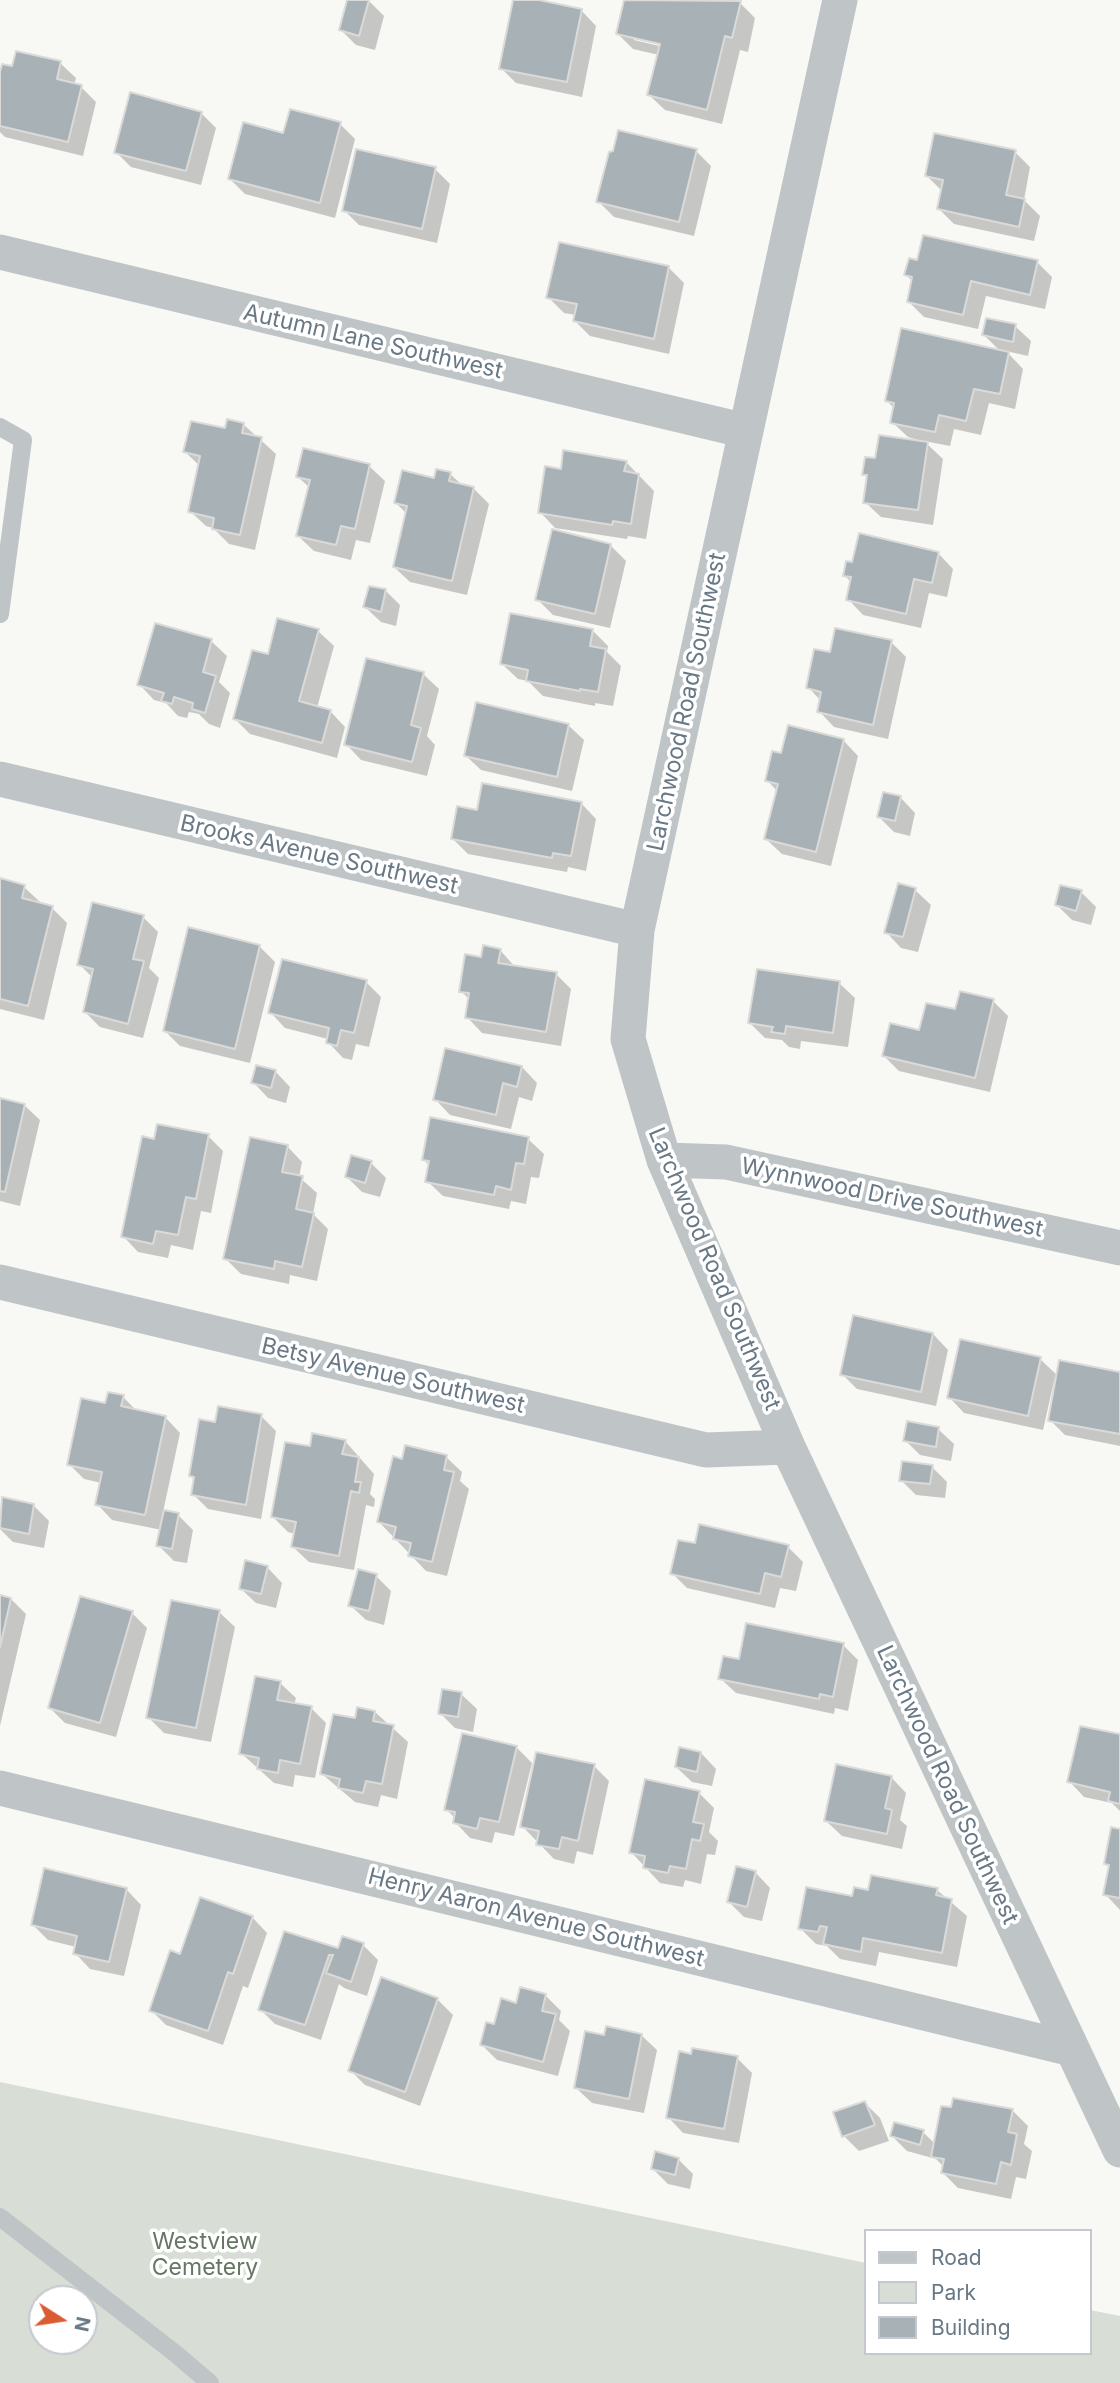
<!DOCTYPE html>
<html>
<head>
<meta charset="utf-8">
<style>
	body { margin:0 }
	#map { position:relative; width:1120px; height:2383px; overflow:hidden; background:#f8f8f5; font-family:Inter,sans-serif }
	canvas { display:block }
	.legend { position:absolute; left:864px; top:2229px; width:228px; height:126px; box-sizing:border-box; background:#fff; border:2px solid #c3c9ce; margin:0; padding:9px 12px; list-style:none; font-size:21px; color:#687885 }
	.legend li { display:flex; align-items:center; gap:14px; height:35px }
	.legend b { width:35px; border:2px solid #c3c9ce }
	.north { position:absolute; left:28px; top:2285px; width:70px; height:70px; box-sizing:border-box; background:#fff; border:2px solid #c3c9ce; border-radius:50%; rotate:102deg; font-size:19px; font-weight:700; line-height:28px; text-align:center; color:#687885 }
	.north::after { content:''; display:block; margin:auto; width:24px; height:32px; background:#db5b33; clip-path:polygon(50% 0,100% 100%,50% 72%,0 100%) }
</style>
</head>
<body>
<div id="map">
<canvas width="1120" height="2383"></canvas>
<ul class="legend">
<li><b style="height:9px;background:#bfc4c7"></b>Road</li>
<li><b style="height:19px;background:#d8ddd5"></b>Park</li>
<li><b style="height:19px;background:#a8b1b6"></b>Building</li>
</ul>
<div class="north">N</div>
</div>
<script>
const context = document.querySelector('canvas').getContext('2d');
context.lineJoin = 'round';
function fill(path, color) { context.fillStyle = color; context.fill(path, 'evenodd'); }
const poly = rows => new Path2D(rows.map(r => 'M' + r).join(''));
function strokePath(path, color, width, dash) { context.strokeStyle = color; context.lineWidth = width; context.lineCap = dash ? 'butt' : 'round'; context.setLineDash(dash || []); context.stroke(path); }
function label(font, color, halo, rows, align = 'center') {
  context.font = font + ' Inter,sans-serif'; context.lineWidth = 7; context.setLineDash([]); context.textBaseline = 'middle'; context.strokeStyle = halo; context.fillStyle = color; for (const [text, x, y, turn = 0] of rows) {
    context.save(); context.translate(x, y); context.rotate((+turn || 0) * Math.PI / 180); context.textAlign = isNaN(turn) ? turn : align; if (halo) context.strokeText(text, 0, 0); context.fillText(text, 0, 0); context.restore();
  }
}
fill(poly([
	[0,2082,866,2263,866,2353,1090,2353,1090,2310,1120,2316,1120,2383,0,2383],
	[42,2299,84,2299,84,2341,42,2341]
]), '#d8ddd5');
fill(poly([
	[349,0,369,1,384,16,375,50,356,45,341,30],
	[515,0,530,0,581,10,596,26,582,97,516,83,501,68],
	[626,0,728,0,740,3,755,18,748,52,740,50,722,124,665,110,649,95,659,55,633,49,618,34],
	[634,37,669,45,668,48,634,40],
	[60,63,76,78,74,85,81,87,96,102,83,156,5,137,0,132,0,80,13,68],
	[201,113,216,128,201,185,131,167,116,152],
	[340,124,355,139,335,218,245,194,230,179,285,135],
	[696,151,711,166,694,236,614,217,598,201],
	[1015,152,1030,167,1024,200,1040,216,1034,241,954,224,939,209,943,192,927,176],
	[435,169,450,184,437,243,359,225,344,210],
	[560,244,669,268,684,283,669,354,590,336,575,321,576,315,564,313,548,297],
	[1037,262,1052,277,1045,309,986,296,978,329,924,317,909,302,913,282,906,275],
	[1015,326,1031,341,1028,356,1006,351,1023,369,1015,409,989,403,981,435,954,429,950,446,924,441,943,459,933,525,881,517,865,502,868,478,864,474,877,460,918,442,918,440,908,437,892,422,895,409,887,401,1001,352,984,335],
	[244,425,276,454,255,550,229,544,213,528,206,526,190,511,200,466,185,452,226,430],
	[626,462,654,491,646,539,628,536,627,539,555,528,540,512,563,471],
	[369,466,385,481,370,543,356,540,351,560,314,551,298,536,310,488,298,477],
	[450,474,462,485,473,488,489,504,467,595,410,582,394,567,407,514,396,503],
	[610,545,626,561,610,628,553,615,537,599],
	[938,553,953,569,947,597,929,593,921,628,863,615,848,599,851,582,844,575],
	[385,590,400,605,396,626,381,622,365,607],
	[592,630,608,646,607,652,621,666,613,706,595,703,595,706,543,696,528,681,518,679,502,664],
	[318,631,334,646,317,708,330,711,345,727,337,758,250,734,235,719,270,657],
	[211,641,227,656,219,682,230,693,220,728,209,724,199,714,189,712,187,718,178,716,166,703,154,700,139,684],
	[891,642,906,657,888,739,834,727,819,711,821,701,808,687,831,655],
	[423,674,439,689,427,736,435,745,427,776,361,760,346,744],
	[568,725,584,740,572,791,481,770,465,755],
	[843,740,858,756,831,866,782,854,766,839,778,792,767,780,783,755],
	[900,797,915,813,910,836,894,832,878,816],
	[581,803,596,819,586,871,568,867,567,872,468,854,453,839,478,812],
	[0,880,24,887,40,902,39,904,52,908,67,923,44,1020,0,1009],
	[915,890,931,905,918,952,901,948,886,932],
	[1081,892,1096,907,1091,925,1072,920,1057,905],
	[143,917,158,932,149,968,159,978,143,1038,100,1027,85,1012,93,978,79,964],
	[260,947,275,962,250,1063,180,1046,165,1031],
	[500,950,515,967,556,974,571,989,561,1046,482,1033,467,1017,470,1000,461,991],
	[366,982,381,997,369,1047,356,1044,352,1060,343,1058,328,1042,328,1039,285,1028,270,1012],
	[839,983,855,998,848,1047,801,1041,800,1049,789,1047,782,1040,765,1038,750,1023],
	[993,1001,1008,1016,990,1092,899,1071,884,1056,956,1012],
	[522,1067,537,1083,532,1101,519,1097,511,1129,450,1115,435,1099],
	[275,1071,290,1087,286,1103,268,1098,253,1082],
	[0,1099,24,1105,40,1120,20,1206,0,1201],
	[208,1136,223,1151,211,1213,201,1211,193,1250,171,1245,168,1258,138,1252,123,1236],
	[528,1139,544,1154,539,1178,531,1177,526,1204,511,1201,509,1209,443,1196,427,1181,430,1166,424,1160],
	[287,1146,302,1162,299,1177,317,1193,313,1214,328,1229,317,1281,290,1275,289,1284,241,1274,225,1258],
	[371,1163,386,1178,380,1197,362,1192,347,1177],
	[933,1334,948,1350,936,1406,857,1389,842,1374],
	[1040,1359,1058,1376,1120,1374,1120,1446,1065,1435,1050,1420,1058,1378,1055,1377,1043,1430,964,1413,949,1397],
	[123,1397,137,1411,165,1417,180,1433,163,1512,178,1515,193,1530,187,1563,174,1561,158,1545,162,1530,112,1520,97,1504,102,1483,84,1479,69,1464,107,1405],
	[261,1416,276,1431,261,1519,208,1509,193,1494,195,1480,191,1476,216,1424],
	[938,1429,954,1444,951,1461,920,1455,905,1440],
	[345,1441,374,1474,370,1494,375,1499,374,1507,366,1505,354,1570,309,1562,293,1547,296,1534,288,1532,273,1517,311,1448],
	[446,1457,462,1472,460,1481,469,1489,447,1576,426,1571,379,1522,404,1461],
	[932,1467,947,1482,945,1498,916,1495,901,1480],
	[3,1499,34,1506,49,1521,44,1548,13,1542,0,1529],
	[696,1545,788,1547,803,1562,796,1591,780,1588,775,1608,687,1588,672,1573],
	[267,1567,282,1583,276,1608,256,1603,240,1588],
	[376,1576,391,1591,384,1625,366,1620,350,1605],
	[0,1597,11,1599,26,1614,0,1726],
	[219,1612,235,1627,211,1742,164,1733,148,1717],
	[132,1613,147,1628,116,1737,65,1723,50,1708],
	[843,1645,858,1660,848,1711,835,1708,834,1714,736,1693,720,1678],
	[280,1683,296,1698,294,1705,311,1708,326,1723,315,1778,295,1775,293,1787,274,1783,241,1753],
	[461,1694,477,1709,473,1732,455,1728,440,1713],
	[375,1712,408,1742,397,1799,381,1795,378,1807,355,1802,322,1774,356,1720],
	[1120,1736,1120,1811,1112,1803,1084,1797,1069,1781],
	[516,1747,532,1763,514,1836,495,1832,492,1843,470,1838,455,1822,455,1818,446,1809],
	[701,1753,716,1769,712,1786,692,1782,676,1767],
	[594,1766,609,1781,593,1855,577,1851,574,1864,554,1859,522,1826],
	[891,1777,906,1793,900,1820,907,1826,902,1849,842,1836,826,1821],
	[699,1793,714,1808,709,1832,718,1841,715,1855,707,1854,701,1884,685,1880,683,1887,660,1883,631,1852],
	[1120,1831,1120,1910,1105,1894,1110,1868,1105,1863],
	[755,1872,770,1888,762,1921,744,1917,729,1902],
	[126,1889,141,1905,124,1976,90,1969,75,1953,76,1947,48,1940,33,1925],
	[937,1890,967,1916,957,1967,879,1952,876,1966,840,1959,827,1946,816,1944,800,1928,870,1892],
	[252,1917,267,1933,248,1988,243,1986,223,2045,166,2025,151,2010,181,1956],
	[285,1933,339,1951,363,1945,378,1960,367,1996,344,1988,339,1984,321,2040,275,2024,260,2009],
	[546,1996,561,2011,559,2020,570,2031,558,2076,497,2060,482,2045,495,2026,518,2005],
	[437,1999,453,2015,420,2106,365,2085,350,2070],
	[641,2035,657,2050,644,2113,592,2103,576,2088],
	[737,2058,752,2073,739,2143,683,2133,668,2117],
	[865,2103,880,2118,889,2141,859,2151,844,2136],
	[1013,2111,1028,2126,1024,2144,1032,2151,1026,2179,1016,2177,1011,2199,958,2188,943,2173,944,2167,936,2159,907,2151,892,2136,923,2132,935,2144],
	[678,2159,693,2174,690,2189,668,2184,653,2169]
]), '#0003');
const building = poly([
	[347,0,369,0,359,36,339,30,347,0],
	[513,0,539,0,582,9,567,82,499,69,513,0],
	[624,0,741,1,732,38,725,36,707,110,647,95,660,44,616,34,624,0],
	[16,51,61,61,57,79,82,85,68,142,0,126,0,72,2,64,12,66,16,51],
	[130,92,202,112,186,171,114,153,130,92],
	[290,109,341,122,320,203,228,179,243,122,283,133,290,109],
	[618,130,697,149,679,222,596,202,609,152,613,151,618,130],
	[934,133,1016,150,1006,195,1025,199,1019,227,937,209,943,180,925,176,934,133],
	[356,149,436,167,422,229,342,211,356,149],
	[923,235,1038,260,1030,295,971,281,963,315,907,302,912,277,904,275,909,258,917,260,923,235],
	[559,242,669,266,654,339,573,321,577,304,546,298,559,242],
	[986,318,1016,324,1013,342,982,335,986,318],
	[901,328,1009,352,1000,394,974,389,966,421,939,415,935,432,890,423,894,403,885,401,901,328],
	[227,419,244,423,242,433,262,437,240,535,212,529,214,518,188,512,200,456,183,452,191,421,225,428,227,419],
	[879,435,928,442,918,510,863,503,867,475,862,475,865,457,875,458,879,435],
	[303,448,370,464,355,529,341,526,336,545,296,536,310,480,296,477,303,448],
	[563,450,627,461,624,471,639,474,631,524,613,521,612,525,538,513,545,466,561,469,563,450],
	[436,469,451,472,449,481,474,487,452,581,393,567,407,506,394,503,402,470,434,478,436,469],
	[552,529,611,544,595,614,535,600,552,529],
	[859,533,939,552,932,583,914,579,906,614,846,600,851,577,843,576,846,561,852,562,859,533],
	[369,586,386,589,381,612,363,607,369,586],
	[510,613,593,629,590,646,606,649,598,692,580,689,580,691,526,681,528,670,500,664,510,613],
	[277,618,319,629,299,701,331,710,322,743,233,719,252,650,268,654,277,618],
	[155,623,212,639,203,672,216,676,205,713,192,709,193,703,174,697,172,704,161,701,164,693,137,685,155,623],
	[835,628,892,640,873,725,817,712,821,692,806,688,814,649,830,652,835,628],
	[366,658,424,672,411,725,421,728,412,762,344,745,366,658],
	[476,702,569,724,557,777,464,756,476,702],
	[788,725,844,739,816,852,764,839,778,784,765,781,772,751,781,753,788,725],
	[482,783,582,802,571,856,553,853,552,858,451,839,457,806,477,810,482,783],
	[883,792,901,796,895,821,877,817,883,792],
	[0,878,25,885,22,898,53,906,28,1006,0,999,0,878],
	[898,883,916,888,903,937,884,933,898,883],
	[1060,885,1082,890,1076,911,1055,905,1060,885],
	[92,902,144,915,133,959,144,961,128,1024,83,1012,93,969,77,965,92,902],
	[188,927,260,945,235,1049,163,1031,188,927],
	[483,945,501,949,498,963,557,972,546,1032,465,1018,469,993,459,992,465,954,481,957,483,945],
	[282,959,367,980,354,1033,341,1030,337,1046,326,1043,329,1028,268,1013,282,959],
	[757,969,840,981,833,1033,786,1026,785,1034,771,1032,773,1027,748,1023,757,969],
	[960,991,994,999,975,1078,882,1056,890,1023,919,1030,926,1003,955,1009,960,991],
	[445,1048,522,1066,517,1087,503,1083,496,1115,433,1100,445,1048],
	[256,1065,276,1070,271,1088,251,1083,256,1065],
	[0,1098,25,1104,5,1192,0,1191,0,1098],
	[430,1117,529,1137,524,1164,516,1163,511,1190,496,1186,494,1195,425,1182,429,1161,422,1160,430,1117],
	[157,1124,209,1134,196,1199,186,1197,178,1235,156,1231,153,1244,121,1237,142,1136,154,1139,157,1124],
	[250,1137,288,1145,282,1172,303,1176,296,1209,314,1213,302,1267,275,1261,274,1269,223,1259,250,1137],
	[351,1155,372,1161,365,1183,345,1177,351,1155],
	[853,1315,933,1333,921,1392,840,1375,853,1315],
	[960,1339,1041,1357,1028,1416,947,1398,960,1339],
	[1059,1360,1120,1372,1120,1434,1048,1421,1059,1360],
	[108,1392,124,1395,121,1406,166,1416,145,1515,95,1505,102,1472,67,1465,81,1398,105,1403,108,1392],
	[218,1406,262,1414,246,1505,191,1495,194,1477,189,1476,199,1419,215,1422,218,1406],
	[907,1421,939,1427,936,1447,903,1441,907,1421],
	[312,1433,346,1440,342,1454,359,1457,355,1482,361,1482,359,1493,351,1491,339,1556,291,1547,296,1522,271,1517,285,1442,310,1446,312,1433],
	[405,1445,447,1455,444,1470,454,1472,432,1562,408,1556,411,1543,393,1539,396,1527,377,1522,393,1456,402,1459,405,1445],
	[902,1461,933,1465,930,1484,899,1481,902,1461],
	[2,1497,34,1504,29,1534,0,1528,2,1497],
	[164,1510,179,1513,172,1549,156,1546,164,1510],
	[699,1524,789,1545,781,1577,765,1573,760,1594,670,1574,678,1540,695,1543,699,1524],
	[245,1560,268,1566,261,1594,239,1589,245,1560],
	[358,1569,377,1574,369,1611,348,1606,358,1569],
	[0,1595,11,1598,0,1647,0,1595],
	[80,1596,133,1611,100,1723,48,1708,80,1596],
	[171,1600,220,1610,196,1728,146,1718,171,1600],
	[746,1623,844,1643,833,1697,820,1694,819,1699,718,1679,723,1656,739,1659,746,1623],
	[255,1676,281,1681,277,1700,312,1706,300,1764,280,1760,278,1773,257,1769,259,1758,239,1754,255,1676],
	[442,1689,462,1692,458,1717,438,1714,442,1689],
	[357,1707,375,1711,373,1721,394,1725,382,1784,366,1781,363,1793,338,1788,340,1779,320,1774,333,1714,355,1718,357,1707],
	[1080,1726,1120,1734,1120,1804,1108,1801,1110,1792,1067,1782,1080,1726],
	[462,1733,517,1746,499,1822,480,1818,477,1829,453,1823,455,1812,444,1810,462,1733],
	[679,1747,701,1752,697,1772,675,1767,679,1747],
	[536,1752,595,1764,578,1841,562,1837,559,1849,536,1845,539,1831,520,1827,536,1752],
	[836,1764,892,1776,885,1808,892,1810,887,1834,824,1821,836,1764],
	[645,1779,700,1791,693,1822,704,1824,700,1841,692,1839,686,1869,670,1866,668,1873,643,1868,645,1856,629,1853,645,1779],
	[1111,1827,1120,1829,1120,1898,1103,1895,1109,1865,1104,1864,1111,1827],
	[736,1866,756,1871,747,1907,727,1902,736,1866],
	[44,1868,127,1888,109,1962,73,1954,77,1936,31,1925,44,1868],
	[871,1875,938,1888,936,1895,952,1899,942,1953,863,1938,861,1952,823,1944,827,1927,820,1926,818,1932,798,1929,806,1887,852,1896,854,1887,868,1890,871,1875],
	[200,1897,253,1916,233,1974,228,1972,208,2031,149,2011,170,1950,180,1954,200,1897],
	[284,1931,338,1948,342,1936,364,1943,351,1982,326,1973,333,1955,329,1955,305,2025,258,2010,284,1931],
	[381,1977,438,1998,405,2092,348,2071,381,1977],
	[520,1987,546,1994,542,2011,556,2014,543,2062,480,2045,486,2022,494,2024,501,1998,516,2003,520,1987],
	[606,2026,642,2034,629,2099,574,2088,585,2031,604,2035,606,2026],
	[692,2048,738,2056,724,2129,666,2118,679,2051,691,2054,692,2048],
	[953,2098,1013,2109,1008,2132,1017,2134,1011,2165,1001,2162,996,2184,941,2173,944,2159,931,2157,941,2106,951,2107,953,2098],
	[865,2101,875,2125,842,2137,833,2112,865,2101],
	[894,2122,924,2130,920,2145,890,2136,894,2122],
	[655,2151,679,2158,675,2175,651,2169,655,2151]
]);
fill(building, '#a8b1b6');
strokePath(building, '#dadad8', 2);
strokePath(poly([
	[0,427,23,440,0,614],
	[0,2217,176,2354,210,2383]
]), '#bfc4c7', 18);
strokePath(poly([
	[840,0,637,930,628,1039,664,1160,788,1447,1120,2150],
	[0,252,746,431],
	[0,779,637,930],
	[664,1160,726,1162,1120,1248],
	[0,1282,706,1450,788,1447],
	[0,1788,1072,2049]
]), '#bfc4c7', 35);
label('23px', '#687885', '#fff', [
	["Autumn Lane Southwest",373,342,13],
	["Larchwood Road Southwest",687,702,-78],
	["Brooks Avenue Southwest",319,855,13],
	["Wynnwood Drive Southwest",892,1198,12],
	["Larchwood Road Southwest",714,1269,67],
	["Betsy Avenue Southwest",393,1376,13],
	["Larchwood Road Southwest",947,1785,65],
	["Henry Aaron Avenue Southwest",536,1918,14]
]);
label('23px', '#667763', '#fff', [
	["Westview",205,2242],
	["Cemetery",205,2268]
]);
</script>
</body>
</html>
